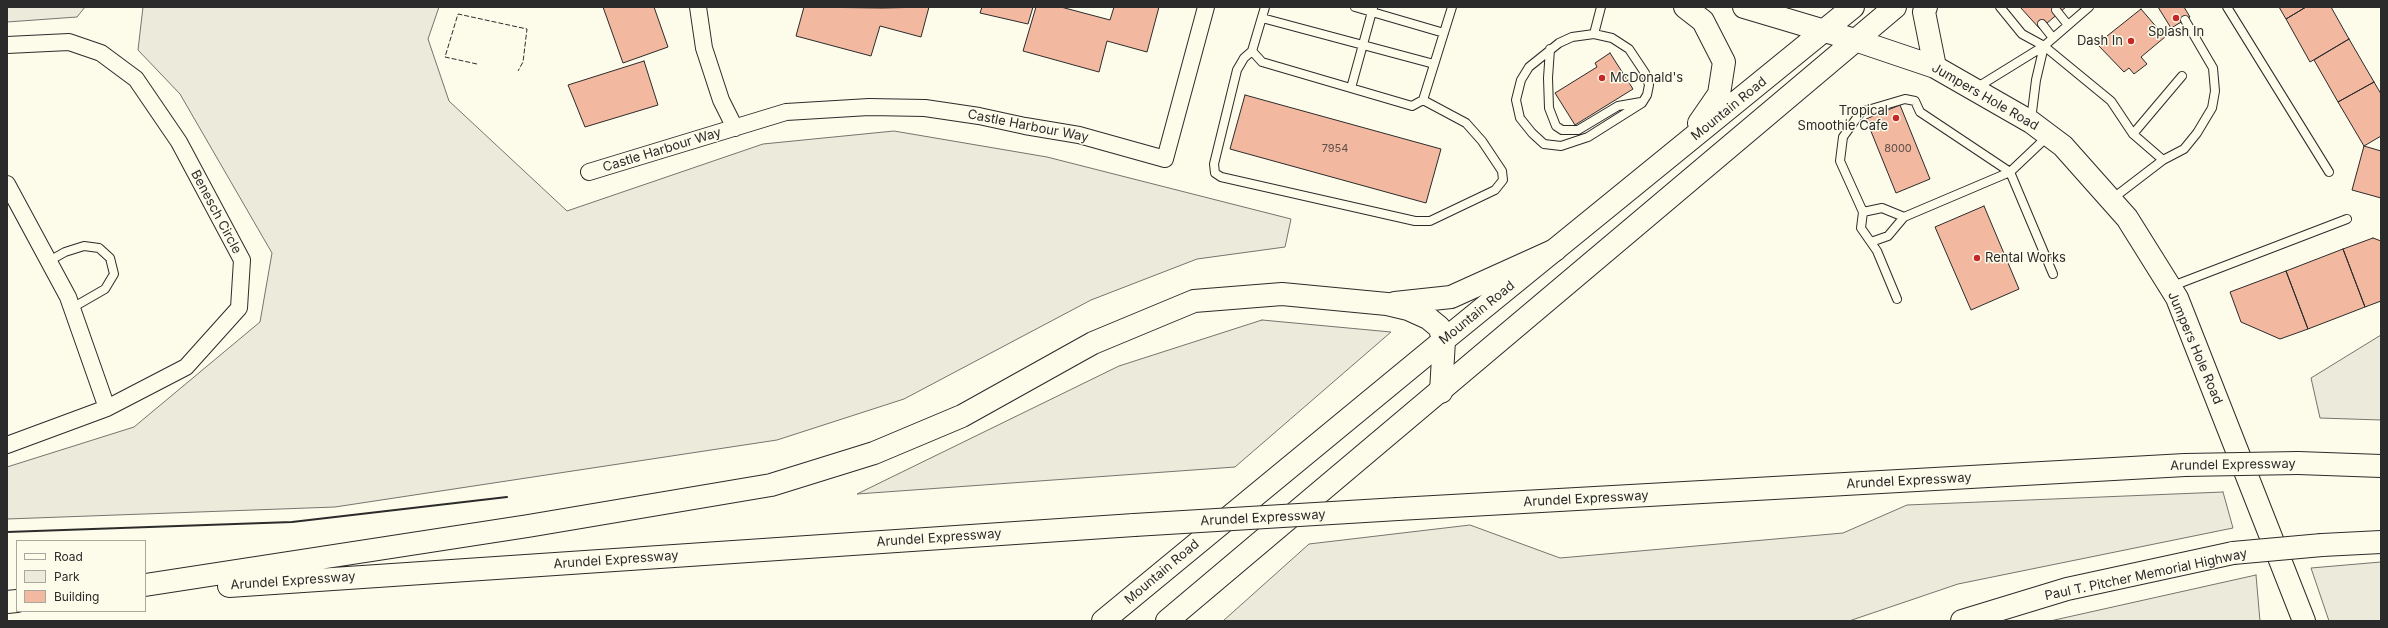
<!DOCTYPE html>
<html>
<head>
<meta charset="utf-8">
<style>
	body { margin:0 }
	#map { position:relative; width:2388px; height:628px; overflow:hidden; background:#fdfbea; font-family:Inter,sans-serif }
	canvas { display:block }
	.frame { position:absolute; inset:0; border:8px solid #2b2b2b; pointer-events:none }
	.legend { position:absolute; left:16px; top:540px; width:130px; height:72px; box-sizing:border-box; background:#fdfbea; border:1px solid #a9a89e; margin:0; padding:5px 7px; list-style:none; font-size:12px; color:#2b2b2b }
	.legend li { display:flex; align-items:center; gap:8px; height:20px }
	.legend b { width:20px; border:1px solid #a9a89e }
</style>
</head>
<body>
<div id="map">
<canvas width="2388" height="628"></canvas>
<div class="frame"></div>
<ul class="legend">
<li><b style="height:5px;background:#fdfbea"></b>Road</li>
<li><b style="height:11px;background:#ecebdb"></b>Park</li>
<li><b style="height:11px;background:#f2b8a0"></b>Building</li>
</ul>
</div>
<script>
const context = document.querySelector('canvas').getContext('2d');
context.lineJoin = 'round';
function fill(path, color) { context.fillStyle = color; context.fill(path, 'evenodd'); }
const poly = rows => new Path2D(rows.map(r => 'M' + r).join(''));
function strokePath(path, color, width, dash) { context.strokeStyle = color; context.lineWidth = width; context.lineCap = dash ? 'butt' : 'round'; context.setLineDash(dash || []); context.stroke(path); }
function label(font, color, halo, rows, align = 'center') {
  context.font = font + ' Inter,sans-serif'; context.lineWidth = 3; context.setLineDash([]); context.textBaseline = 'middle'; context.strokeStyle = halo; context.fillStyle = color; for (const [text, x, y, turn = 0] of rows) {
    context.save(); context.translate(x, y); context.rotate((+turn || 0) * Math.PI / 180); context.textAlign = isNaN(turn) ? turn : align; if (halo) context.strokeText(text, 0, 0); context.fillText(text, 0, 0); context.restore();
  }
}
const green = poly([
	[7,7,85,7,77,17,7,22,7,7],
	[143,7,439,7,428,39,449,101,567,211,763,144,894,131,1047,157,1291,219,1285,247,1197,259,1091,300,904,399,777,440,335,507,7,519,7,467,134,427,260,322,272,253,180,94,138,50,143,7],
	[1262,320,1391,332,1235,467,857,494,1119,366,1262,320],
	[2381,335,2381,420,2320,418,2311,378,2381,335],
	[2223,492,2233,528,1958,584,1849,621,1223,621,1309,544,1470,525,1560,558,1843,533,1907,505,2223,492],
	[2381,562,2381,621,2329,621,2311,568,2381,562],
	[2256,575,2260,621,2050,621,2256,575]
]);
fill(green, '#ecebdb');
strokePath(green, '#74746e', 1);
const building = poly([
	[603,7,654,7,668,47,623,63,603,7],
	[804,7,882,8,929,7,921,37,880,26,871,56,796,36,804,7],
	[982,7,1033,7,1028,24,980,13,982,7],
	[1036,7,1061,7,1110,20,1114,7,1159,7,1147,52,1107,41,1099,72,1023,51,1036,7],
	[2020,7,2066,7,2040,29,2020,7],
	[2158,7,2184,7,2190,17,2171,28,2158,7],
	[2279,7,2306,7,2286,19,2279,7],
	[2306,7,2331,7,2349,39,2310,62,2286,19,2306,7],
	[2141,9,2165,37,2141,57,2147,64,2134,74,2129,68,2124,72,2097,44,2141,9],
	[2349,39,2374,82,2338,102,2314,60,2349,39],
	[1610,53,1633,89,1575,125,1555,93,1597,67,1595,63,1610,53],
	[644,61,658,105,585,127,568,85,644,61],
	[2374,82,2381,94,2381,136,2364,146,2338,102,2374,82],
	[1245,95,1441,149,1426,203,1230,149,1245,95],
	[1900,105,1930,179,1896,193,1866,119,1900,105],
	[2364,146,2381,151,2381,198,2352,190,2364,146],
	[1984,206,2019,289,1971,310,1935,227,1984,206],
	[2373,238,2381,241,2381,301,2365,307,2343,249,2373,238],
	[2343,249,2365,307,2308,329,2286,271,2343,249],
	[2286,271,2308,329,2280,339,2241,322,2230,292,2286,271]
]);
fill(building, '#f2b8a0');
strokePath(building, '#2b2b2b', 1);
const lane = poly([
	[1265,7,1252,51,1262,62,1412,106,1423,100,1452,7],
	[1355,7,1444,33],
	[2000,7,2022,34,2044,46,2111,101,2133,134,2163,160,2112,199],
	[2227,7,2329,172],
	[2056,10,2068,25],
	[1262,18,1434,64],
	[2042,24,2053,38],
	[1594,34,1612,38,1629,49,1645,73,1649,85,1647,95,1642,103,1588,137,1561,146,1544,144,1532,133,1520,118,1516,100,1521,80,1529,67,1559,43,1572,37,1594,34],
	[1594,34,1601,7],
	[1550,49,1548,78,1549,108,1556,126,1562,130,1578,130,1618,106,1641,102],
	[1252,51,1244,58,1237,70,1214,164,1215,173,1221,177,1415,221,1430,221,1495,190,1503,180,1502,171,1482,141,1466,123,1423,100],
	[1351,88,1373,8],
	[1976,88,2044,46,2089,7],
	[2031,120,2036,80,2044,46],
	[2133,134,2182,76],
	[2163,160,2184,149,2197,133,2212,108,2215,91,2213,68,2185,20],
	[1863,212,1882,208,1904,217,1888,236,1871,242],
	[1904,217,2010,172,2053,274],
	[49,261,65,252,84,246,99,248,110,258,114,274,105,289,72,308],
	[2170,287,2347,219],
	[1897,299,1877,251,1861,228,1863,212,1840,161,1843,137,1861,112,1905,99,1915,101,1920,112,2010,172,2048,136]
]);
const street = poly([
	[698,7,704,48,721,100,735,128],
	[7,45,69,42,101,53,136,79,179,142,242,260,239,308,186,367,107,408,7,445],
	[589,172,786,112,869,107,925,108,979,116,1025,126,1079,135,1165,159,1206,7],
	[7,184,68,297,107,408]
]);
const secondary = poly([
	[1685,7,1703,21,1724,62,1719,94,1699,123],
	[1744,7,1855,40,1935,67,2031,122,2063,146,2127,218,2177,298,2304,621],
	[1926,7,1924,12,1935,67],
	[1103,621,1444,340,1853,7],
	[1167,621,1895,7]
]);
const highway = poly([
	[1395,303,1451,297,1555,250],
	[2298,463,2381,466],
	[1398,509,2185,465],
	[2322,545,2381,542],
	[145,585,528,526,771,485,874,453,962,416,1093,343,1194,301,1282,294,1387,304,1408,309,1428,318,1439,327,1444,340,1441,392],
	[229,586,1134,525],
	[7,602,17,601],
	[1962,621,2067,589,2233,553]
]);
strokePath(lane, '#2b2b2b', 10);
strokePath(street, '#2b2b2b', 18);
strokePath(secondary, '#2b2b2b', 24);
strokePath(highway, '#2b2b2b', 24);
strokePath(lane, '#fdfbea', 8);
strokePath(street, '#fdfbea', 16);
strokePath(secondary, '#fdfbea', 22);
strokePath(highway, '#fdfbea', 22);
const highwayBridge = poly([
	[2185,465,2298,463],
	[1134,525,1398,509],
	[2233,553,2322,545]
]);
strokePath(highwayBridge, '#2b2b2b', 24, []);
strokePath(highwayBridge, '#fdfbea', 22);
strokePath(poly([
	[477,64,445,57,458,14,527,29,523,62,518,71]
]), '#2b2b2b', 1, [5, 2]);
strokePath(poly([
	[7,532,292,522,507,497]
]), '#2b2b2b', 2);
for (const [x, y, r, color] of [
	[2176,18,4,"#c62828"],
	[2131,41,4,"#c62828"],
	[1602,78,4,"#c62828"],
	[1896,118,4,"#c62828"],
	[1977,258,4,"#c62828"]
]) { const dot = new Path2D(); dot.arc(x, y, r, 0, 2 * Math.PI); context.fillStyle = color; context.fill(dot); strokePath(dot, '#fdfbea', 1.5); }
label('11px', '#5d4e48', null, [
	["7954",1335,149],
	["8000",1898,149]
]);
label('13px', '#2b2b2b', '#fdfbea', [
	["Splash In",2176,32,"center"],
	["Dash In",2123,41],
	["McDonald's",1610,78,"left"],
	["Tropical",1888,111],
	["Smoothie Cafe",1888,126],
	["Rental Works",1985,258,"left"]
], 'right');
label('13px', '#2b2b2b', '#fdfbea', [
	["Jumpers Hole Road",1985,97,30],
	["Mountain Road",1729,109,-39],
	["Castle Harbour Way",1028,126,11],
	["Castle Harbour Way",662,150,-17],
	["Benesch Circle",216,212,62],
	["Mountain Road",1477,313,-39],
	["Jumpers Hole Road",2195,348,67],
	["Arundel Expressway",2233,465,-1],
	["Arundel Expressway",1909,481,-3],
	["Arundel Expressway",1586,499,-3],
	["Arundel Expressway",1263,518,-3],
	["Arundel Expressway",939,538,-4],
	["Arundel Expressway",616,560,-4],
	["Mountain Road",1162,572,-40],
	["Paul T. Pitcher Memorial Highway",2146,575,-12],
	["Arundel Expressway",293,581,-4]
]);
</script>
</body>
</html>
